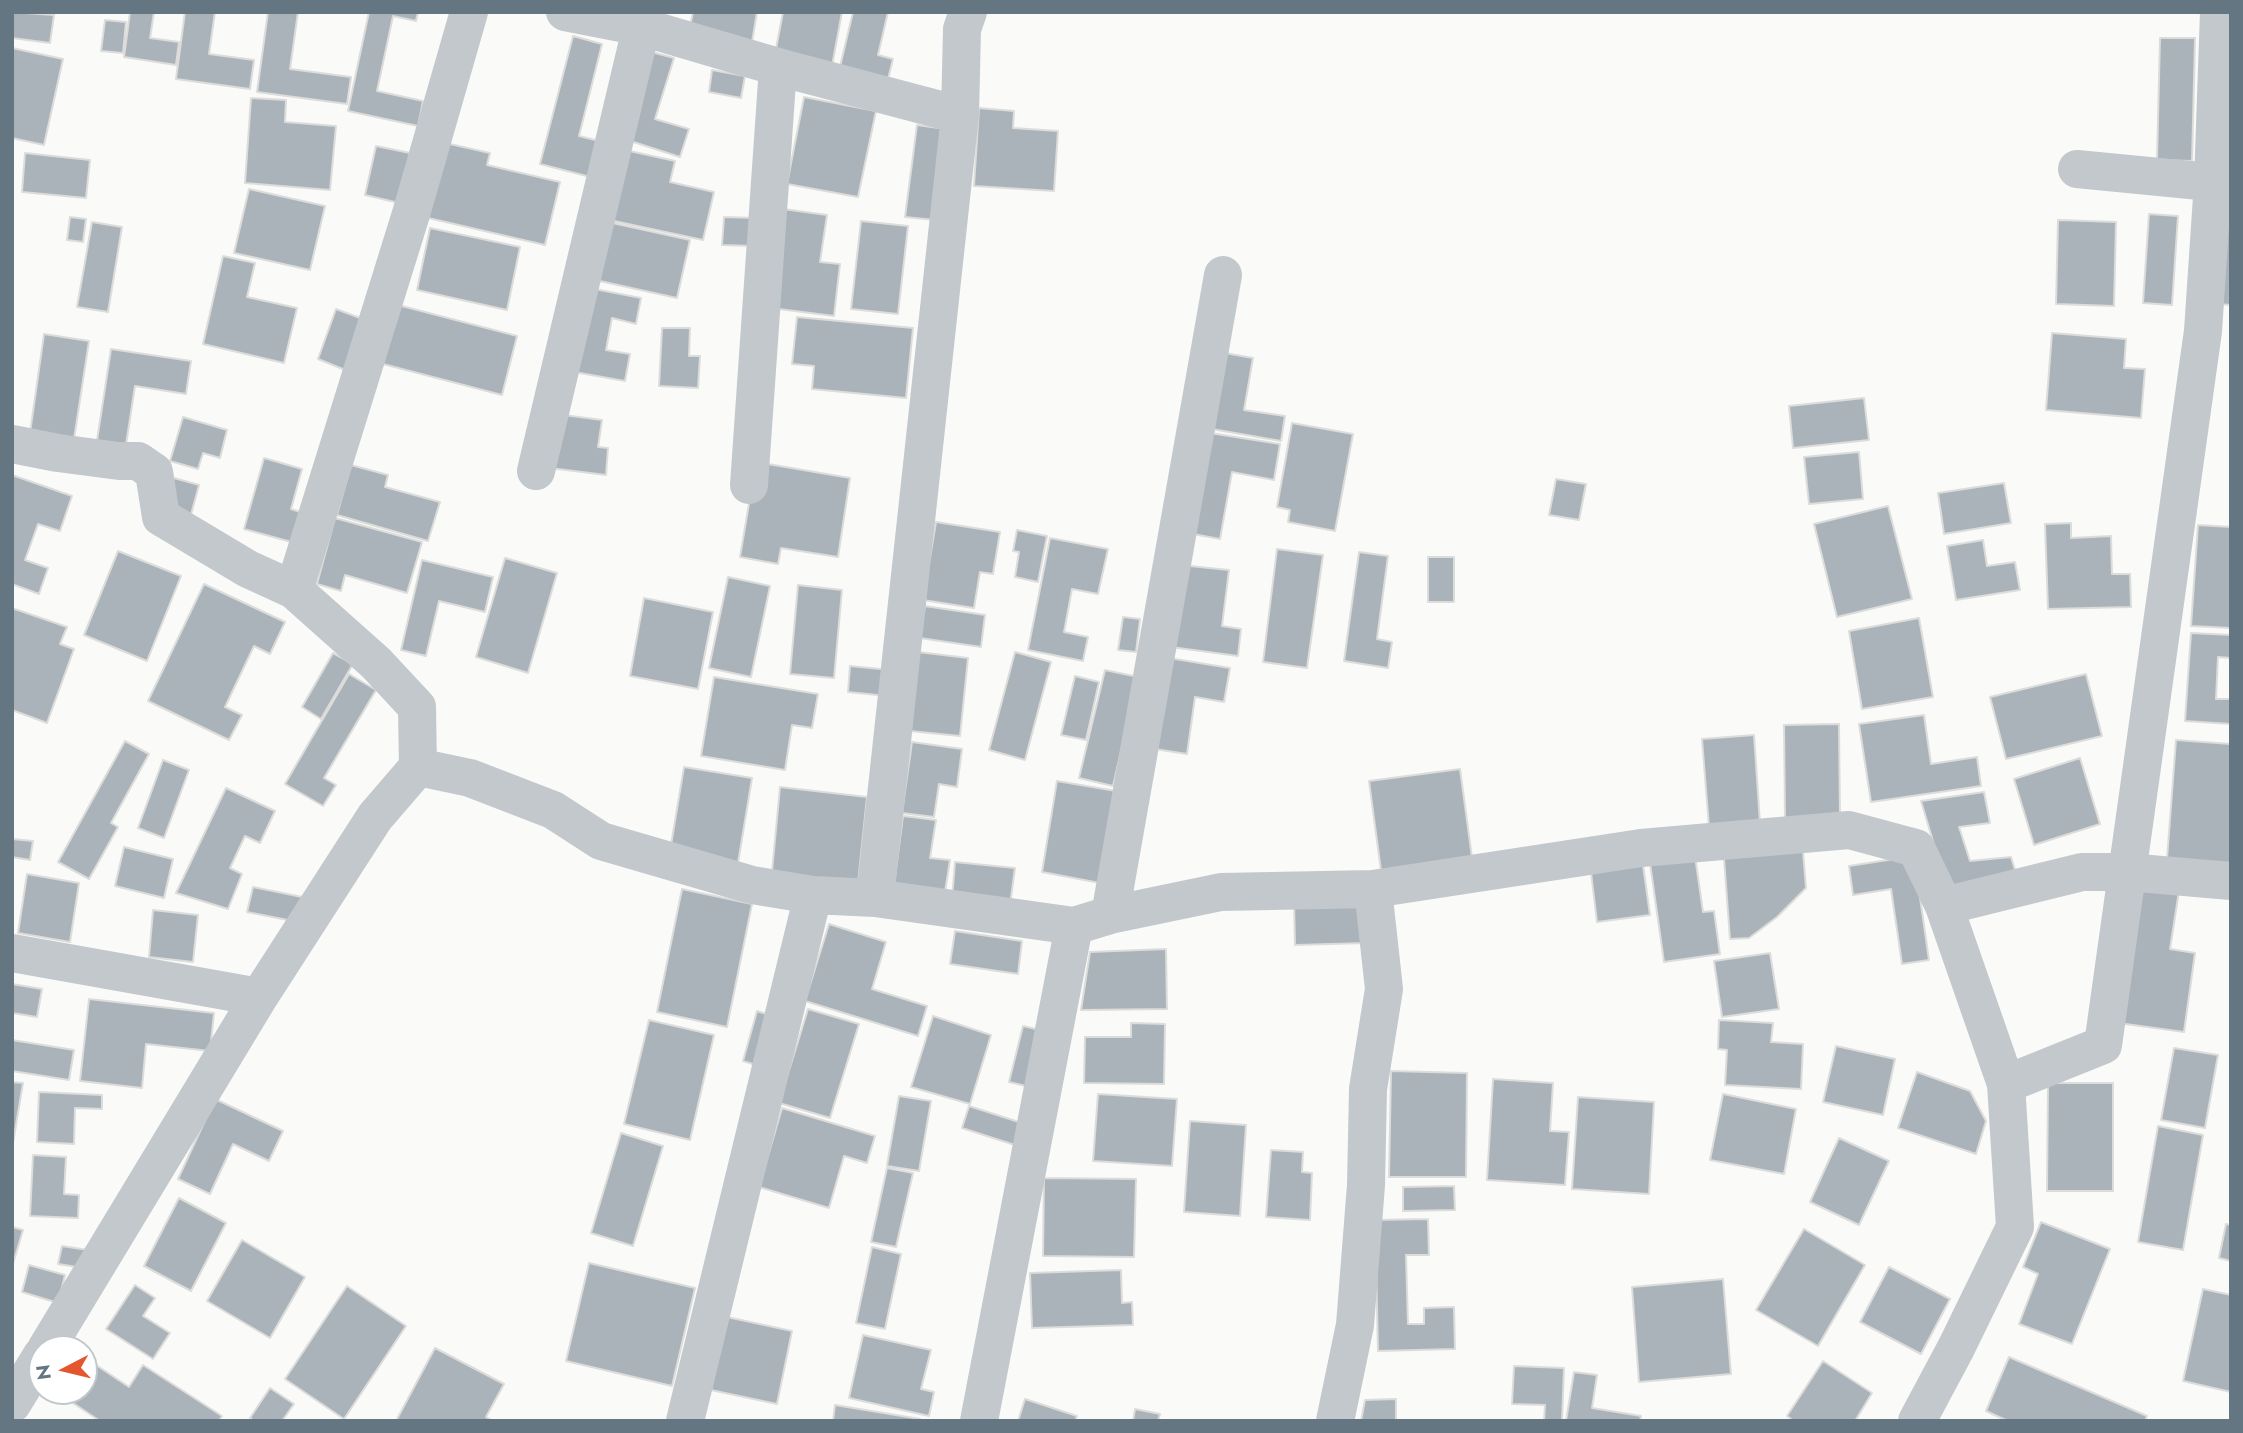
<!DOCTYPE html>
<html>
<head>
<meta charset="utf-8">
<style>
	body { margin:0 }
	#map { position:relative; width:2243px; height:1433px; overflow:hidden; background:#fafaf8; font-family:Jost,sans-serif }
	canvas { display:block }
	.frame { position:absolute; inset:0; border:14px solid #657683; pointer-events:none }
	.north { position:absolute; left:28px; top:1335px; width:70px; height:70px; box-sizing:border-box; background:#fff; border:2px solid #c1c8cd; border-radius:50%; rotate:263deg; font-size:19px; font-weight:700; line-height:28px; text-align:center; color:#657683 }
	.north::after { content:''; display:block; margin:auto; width:24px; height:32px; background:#e4572e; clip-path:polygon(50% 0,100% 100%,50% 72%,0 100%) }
</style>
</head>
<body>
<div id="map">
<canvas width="2243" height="1433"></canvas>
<div class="frame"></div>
<div class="north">N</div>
</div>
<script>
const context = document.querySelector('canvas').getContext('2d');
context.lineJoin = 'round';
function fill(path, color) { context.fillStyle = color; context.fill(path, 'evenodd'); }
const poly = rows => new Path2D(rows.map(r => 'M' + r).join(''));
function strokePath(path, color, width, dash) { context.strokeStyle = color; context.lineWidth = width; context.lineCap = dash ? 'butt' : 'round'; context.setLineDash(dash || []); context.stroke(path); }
const building = poly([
	[12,12,54,15,50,43,12,38,12,12],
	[130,12,154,12,150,38,179,42,176,65,124,57,130,12],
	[185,12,215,12,209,54,254,60,250,89,176,79,185,12],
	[268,12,298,12,290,69,351,77,347,104,257,92,268,12],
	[369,12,418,12,416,21,393,16,377,91,423,101,418,126,348,111,369,12],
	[693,12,757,12,751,48,688,36,693,12],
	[783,12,842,12,832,66,775,54,783,12],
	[853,12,888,12,878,55,893,59,887,83,839,71,853,12],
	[105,20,126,22,123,53,101,51,105,20],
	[573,36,602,44,579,136,611,144,602,180,540,164,573,36],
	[2160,38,2195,38,2192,161,2157,160,2160,38],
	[12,48,63,59,44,145,12,138,12,48],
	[644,50,674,58,655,119,689,129,680,157,618,137,644,50],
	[712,70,745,76,741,98,709,92,712,70],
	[804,97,876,111,858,197,787,184,804,97],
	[251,98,286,100,285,122,336,126,330,190,245,183,251,98],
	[979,108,1014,111,1013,128,1058,131,1054,191,974,186,979,108],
	[917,125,946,129,935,220,905,217,917,125],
	[441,142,490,153,487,165,560,182,545,245,424,217,441,142],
	[376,146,410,153,399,203,365,195,376,146],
	[616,148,675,161,670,182,714,192,703,240,600,218,616,148],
	[25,153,90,160,86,198,22,192,25,153],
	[249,189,325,206,310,270,234,253,249,189],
	[2227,205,2231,205,2231,305,2218,304,2227,205],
	[783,209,827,215,820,262,840,264,834,316,771,308,783,209],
	[2149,214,2178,216,2172,305,2143,303,2149,214],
	[70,217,86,219,83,242,67,240,70,217],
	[724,217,754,218,753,246,722,245,724,217],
	[599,220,690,240,677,298,586,278,599,220],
	[2058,220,2116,222,2114,306,2056,304,2058,220],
	[861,221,908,226,898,314,851,309,861,221],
	[92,222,122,227,108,312,77,307,92,222],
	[430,228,520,247,507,310,417,290,430,228],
	[223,256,255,263,247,297,297,308,284,363,203,344,223,256],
	[579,286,641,298,636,324,612,318,606,350,630,354,625,381,563,370,579,286],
	[398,305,517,336,502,395,383,364,398,305],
	[336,309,368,321,350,372,318,359,336,309],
	[797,317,913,328,906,398,812,389,814,366,792,364,797,317],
	[662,328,690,328,689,356,700,356,698,388,659,386,662,328],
	[2052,333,2126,339,2124,368,2145,369,2141,418,2046,410,2052,333],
	[44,334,89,341,74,439,30,433,44,334],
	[111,349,191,361,186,394,135,386,125,451,96,447,111,349],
	[1225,353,1253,358,1244,410,1285,416,1281,441,1212,429,1225,353],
	[1864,398,1869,440,1793,448,1789,406,1864,398],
	[556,414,602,420,598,447,608,448,606,475,550,468,556,414],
	[183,417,227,430,220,458,203,453,198,469,170,461,183,417],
	[1292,423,1353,434,1335,531,1288,522,1290,510,1277,507,1292,423],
	[1210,433,1280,444,1274,480,1232,472,1220,539,1193,534,1210,433],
	[1859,452,1863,499,1809,504,1804,457,1859,452],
	[264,458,302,469,291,509,303,513,295,543,244,529,264,458],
	[756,462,850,478,838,557,781,548,778,564,740,557,756,462],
	[351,465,388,475,385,487,440,502,428,541,337,515,351,465],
	[12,475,72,496,60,531,38,524,25,560,48,568,39,594,12,584,12,475],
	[174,478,199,485,189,522,164,514,174,478],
	[1556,479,1586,484,1579,520,1549,515,1556,479],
	[2004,483,2011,523,1944,534,1938,493,2004,483],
	[1888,506,1912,599,1837,617,1814,524,1888,506],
	[335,518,422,542,407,593,345,575,341,591,317,584,335,518],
	[936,522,1000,532,993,574,980,572,974,608,923,600,936,522],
	[2071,523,2071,538,2111,536,2112,574,2130,574,2131,607,2048,609,2045,524,2071,523],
	[2198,525,2231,527,2231,628,2191,626,2198,525],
	[1017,530,1047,536,1038,582,1015,577,1019,552,1013,551,1017,530],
	[1050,538,1108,549,1098,594,1072,589,1064,632,1088,637,1083,661,1028,650,1050,538],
	[1983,540,1987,566,2015,562,2020,590,1956,600,1947,546,1983,540],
	[1277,549,1323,555,1307,668,1263,662,1277,549],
	[118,551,181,576,147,661,84,635,118,551],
	[1359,552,1388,556,1377,639,1392,642,1388,668,1344,661,1359,552],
	[1428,557,1454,557,1454,602,1428,602,1428,557],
	[505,558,557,573,528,673,476,657,505,558],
	[422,560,493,577,485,612,439,601,426,656,401,650,422,560],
	[1180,565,1229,570,1222,626,1241,629,1238,656,1171,647,1180,565],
	[728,577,770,586,751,677,709,668,728,577],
	[204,584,285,622,270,654,254,646,225,707,242,715,229,740,148,701,204,584],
	[798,585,842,590,834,678,790,674,798,585],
	[644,598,713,612,698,689,630,676,644,598],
	[925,606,985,615,981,647,920,638,925,606],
	[12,608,67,627,60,644,74,649,47,723,12,710,12,608],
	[1123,617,1140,619,1136,652,1118,650,1123,617],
	[1919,618,1933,697,1862,709,1849,631,1919,618],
	[2191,633,2231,635,2231,658,2218,657,2216,699,2231,699,2231,724,2185,721,2191,633],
	[918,652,968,658,960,736,910,731,918,652],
	[1015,652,1051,662,1025,760,989,750,1015,652],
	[333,653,353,664,321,719,302,707,333,653],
	[1169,658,1230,668,1224,702,1195,697,1187,754,1155,749,1169,658],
	[850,666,890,670,887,696,848,692,850,666],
	[1105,670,1138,677,1113,786,1079,778,1105,670],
	[349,674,376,690,324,778,336,785,323,806,285,784,349,674],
	[2086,674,2102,736,2006,759,1990,697,2086,674],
	[1075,676,1099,682,1086,740,1061,735,1075,676],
	[714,677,818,694,812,728,792,725,785,770,701,756,714,677],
	[1924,715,1931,764,1977,757,1981,786,1871,802,1859,724,1924,715],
	[1839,724,1840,819,1785,819,1784,725,1839,724],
	[1754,735,1760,823,1709,827,1702,739,1754,735],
	[2176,740,2231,744,2231,864,2167,859,2176,740],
	[125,741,149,754,111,823,118,827,89,879,58,862,125,741],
	[912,742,962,749,957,787,939,784,934,817,902,813,912,742],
	[2080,758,2100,824,2034,845,2014,779,2080,758],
	[163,760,189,770,164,838,138,828,163,760],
	[684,767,752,778,738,863,670,851,684,767],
	[1460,769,1473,865,1382,878,1369,781,1460,769],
	[1057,781,1116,791,1100,883,1042,872,1057,781],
	[780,787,867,797,857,892,771,882,780,787],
	[226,788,275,811,260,843,245,836,230,868,242,874,228,909,176,893,226,788],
	[1984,792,1990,823,1959,827,1970,861,2011,857,2019,883,1950,898,1921,801,1984,792],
	[903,816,936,820,930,858,950,860,945,892,894,885,903,816],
	[12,839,33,841,30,860,12,857,12,839],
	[1802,839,1806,888,1777,917,1749,938,1730,939,1723,845,1802,839],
	[124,847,173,859,164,898,115,886,124,847],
	[1695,856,1703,912,1714,911,1720,954,1664,962,1650,863,1695,856],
	[1914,856,1929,960,1902,964,1891,889,1853,895,1849,866,1914,856],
	[955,862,1015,868,1010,905,952,899,955,862],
	[1643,865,1650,915,1597,922,1591,872,1643,865],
	[27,874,79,883,70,942,18,933,27,874],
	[2130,885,2179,891,2170,949,2195,953,2184,1032,2111,1022,2130,885],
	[253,887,307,898,303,923,247,912,253,887],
	[682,889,752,904,727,1027,657,1012,682,889],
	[1365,899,1367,943,1295,945,1294,902,1365,899],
	[153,910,198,915,193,962,149,957,153,910],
	[829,924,886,942,872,989,927,1006,918,1036,805,1001,829,924],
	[955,931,1022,941,1018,974,950,964,955,931],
	[1166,949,1167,1009,1081,1010,1090,952,1166,949],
	[1770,953,1779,1009,1722,1017,1714,961,1770,953],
	[12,984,42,989,37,1017,12,1013,12,984],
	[89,999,214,1013,210,1051,146,1044,142,1088,80,1081,89,999],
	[808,1009,859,1024,830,1118,779,1103,808,1009],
	[757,1011,775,1017,762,1067,743,1061,757,1011],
	[933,1016,991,1035,970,1104,911,1087,933,1016],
	[649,1020,714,1035,690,1140,624,1124,649,1020],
	[1719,1020,1773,1023,1771,1042,1803,1044,1801,1089,1725,1085,1727,1050,1718,1049,1719,1020],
	[1131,1023,1165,1024,1164,1084,1084,1083,1085,1037,1131,1037,1131,1023],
	[1023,1026,1044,1031,1030,1087,1009,1082,1023,1026],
	[12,1040,74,1050,69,1080,12,1071,12,1040],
	[1836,1046,1895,1059,1883,1115,1823,1102,1836,1046],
	[2174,1048,2218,1055,2205,1128,2161,1120,2174,1048],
	[1391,1071,1467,1073,1466,1177,1389,1177,1391,1071],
	[1917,1072,1970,1091,1986,1121,1976,1154,1898,1128,1917,1072],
	[1493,1079,1553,1083,1550,1131,1569,1132,1565,1185,1487,1180,1493,1079],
	[12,1082,23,1083,12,1149,12,1082],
	[2048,1083,2113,1083,2113,1191,2047,1191,2048,1083],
	[39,1092,102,1095,102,1109,75,1108,74,1144,37,1142,39,1092],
	[1098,1094,1177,1099,1172,1166,1093,1161,1098,1094],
	[1723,1094,1796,1109,1784,1174,1710,1160,1723,1094],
	[899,1096,931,1101,919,1171,887,1166,899,1096],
	[1578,1097,1654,1102,1649,1194,1572,1189,1578,1097],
	[215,1099,283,1131,269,1161,233,1144,210,1194,178,1179,215,1099],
	[969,1106,1025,1124,1018,1146,962,1128,969,1106],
	[782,1108,875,1136,867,1163,844,1156,829,1208,759,1187,782,1108],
	[1190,1121,1246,1125,1240,1216,1184,1212,1190,1121],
	[2158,1126,2203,1135,2183,1250,2138,1242,2158,1126],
	[621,1133,663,1146,633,1246,591,1233,621,1133],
	[1839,1138,1889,1161,1859,1225,1810,1202,1839,1138],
	[1271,1150,1303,1152,1302,1172,1312,1173,1310,1220,1266,1217,1271,1150],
	[33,1155,66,1157,64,1194,79,1195,78,1218,30,1216,33,1155],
	[887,1168,913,1173,896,1247,871,1242,887,1168],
	[1044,1178,1136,1179,1134,1257,1043,1256,1044,1178],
	[1454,1186,1455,1210,1403,1211,1403,1187,1454,1186],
	[179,1198,226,1223,191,1291,144,1266,179,1198],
	[1428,1219,1429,1255,1406,1255,1408,1324,1424,1324,1424,1308,1454,1307,1455,1349,1378,1351,1375,1220,1428,1219],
	[2041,1222,2110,1249,2072,1344,2019,1324,2038,1274,2023,1267,2041,1222],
	[2226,1224,2231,1225,2231,1261,2219,1258,2226,1224],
	[12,1227,23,1230,12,1267,12,1227],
	[1804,1229,1865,1265,1818,1346,1756,1310,1804,1229],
	[242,1240,305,1277,270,1338,207,1301,242,1240],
	[62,1246,88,1250,84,1268,58,1264,62,1246],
	[872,1247,901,1254,885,1329,856,1323,872,1247],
	[589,1263,695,1288,672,1386,566,1361,589,1263],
	[29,1265,65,1275,58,1303,22,1292,29,1265],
	[1889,1267,1950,1299,1921,1354,1860,1322,1889,1267],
	[1121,1270,1122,1303,1132,1302,1133,1325,1032,1328,1030,1273,1121,1270],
	[1723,1279,1731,1374,1639,1382,1632,1287,1723,1279],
	[135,1285,155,1298,143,1316,170,1333,153,1359,106,1329,135,1285],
	[347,1286,406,1326,344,1419,285,1379,347,1286],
	[2203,1289,2231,1295,2231,1392,2183,1381,2203,1289],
	[727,1317,792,1331,777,1404,711,1390,727,1317],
	[863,1335,931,1350,921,1389,934,1392,929,1416,849,1398,863,1335],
	[435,1348,504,1384,486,1417,493,1421,396,1421,435,1348],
	[84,1357,129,1387,143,1365,222,1416,219,1421,100,1421,58,1393,59,1391,84,1391,84,1357],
	[2009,1357,2147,1416,2145,1421,2008,1421,1986,1411,2009,1357],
	[1823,1361,1872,1393,1855,1421,1794,1421,1787,1416,1823,1361],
	[1514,1366,1564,1368,1562,1421,1544,1421,1545,1405,1512,1404,1514,1366],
	[1574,1372,1597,1375,1592,1408,1641,1416,1640,1421,1566,1421,1574,1372],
	[270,1388,294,1404,282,1421,254,1421,250,1418,270,1388],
	[1025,1399,1077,1416,1075,1421,1018,1421,1025,1399],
	[1396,1399,1396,1421,1361,1421,1365,1400,1396,1399],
	[835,1405,920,1419,920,1421,833,1421,835,1405],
	[1135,1409,1160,1414,1158,1421,1133,1421,1135,1409]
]);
fill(building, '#aab3b9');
strokePath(building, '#dcdcda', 2);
strokePath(poly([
	[565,12,642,27,778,67,960,115],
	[2077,169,2231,184],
	[12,444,58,453,119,461,138,461,154,472,161,517,248,569,294,590,376,663,417,707,418,767,375,817,259,997,46,1349],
	[536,471,645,12],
	[749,485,778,67],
	[294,590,411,214,469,12],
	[418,767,470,778,553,810,601,841,752,885,813,895,875,898,1074,926,1110,915,1221,892,1373,889,1641,848,1849,830,1916,848,1944,906,2082,872,2127,872,2231,881],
	[875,898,960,115,962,29,968,12],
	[1110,915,1223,275],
	[12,953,259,997],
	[2006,1084,2103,1045,2203,331,2213,182,2219,12],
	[12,1404,42,1355],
	[685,1421,813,895],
	[979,1421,1074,926],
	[1335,1421,1355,1325,1366,1185,1368,1089,1384,989,1373,889],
	[1917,1421,1956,1348,2015,1227,2006,1084,1944,906]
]), '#c3c8cc', 38);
</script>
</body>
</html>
